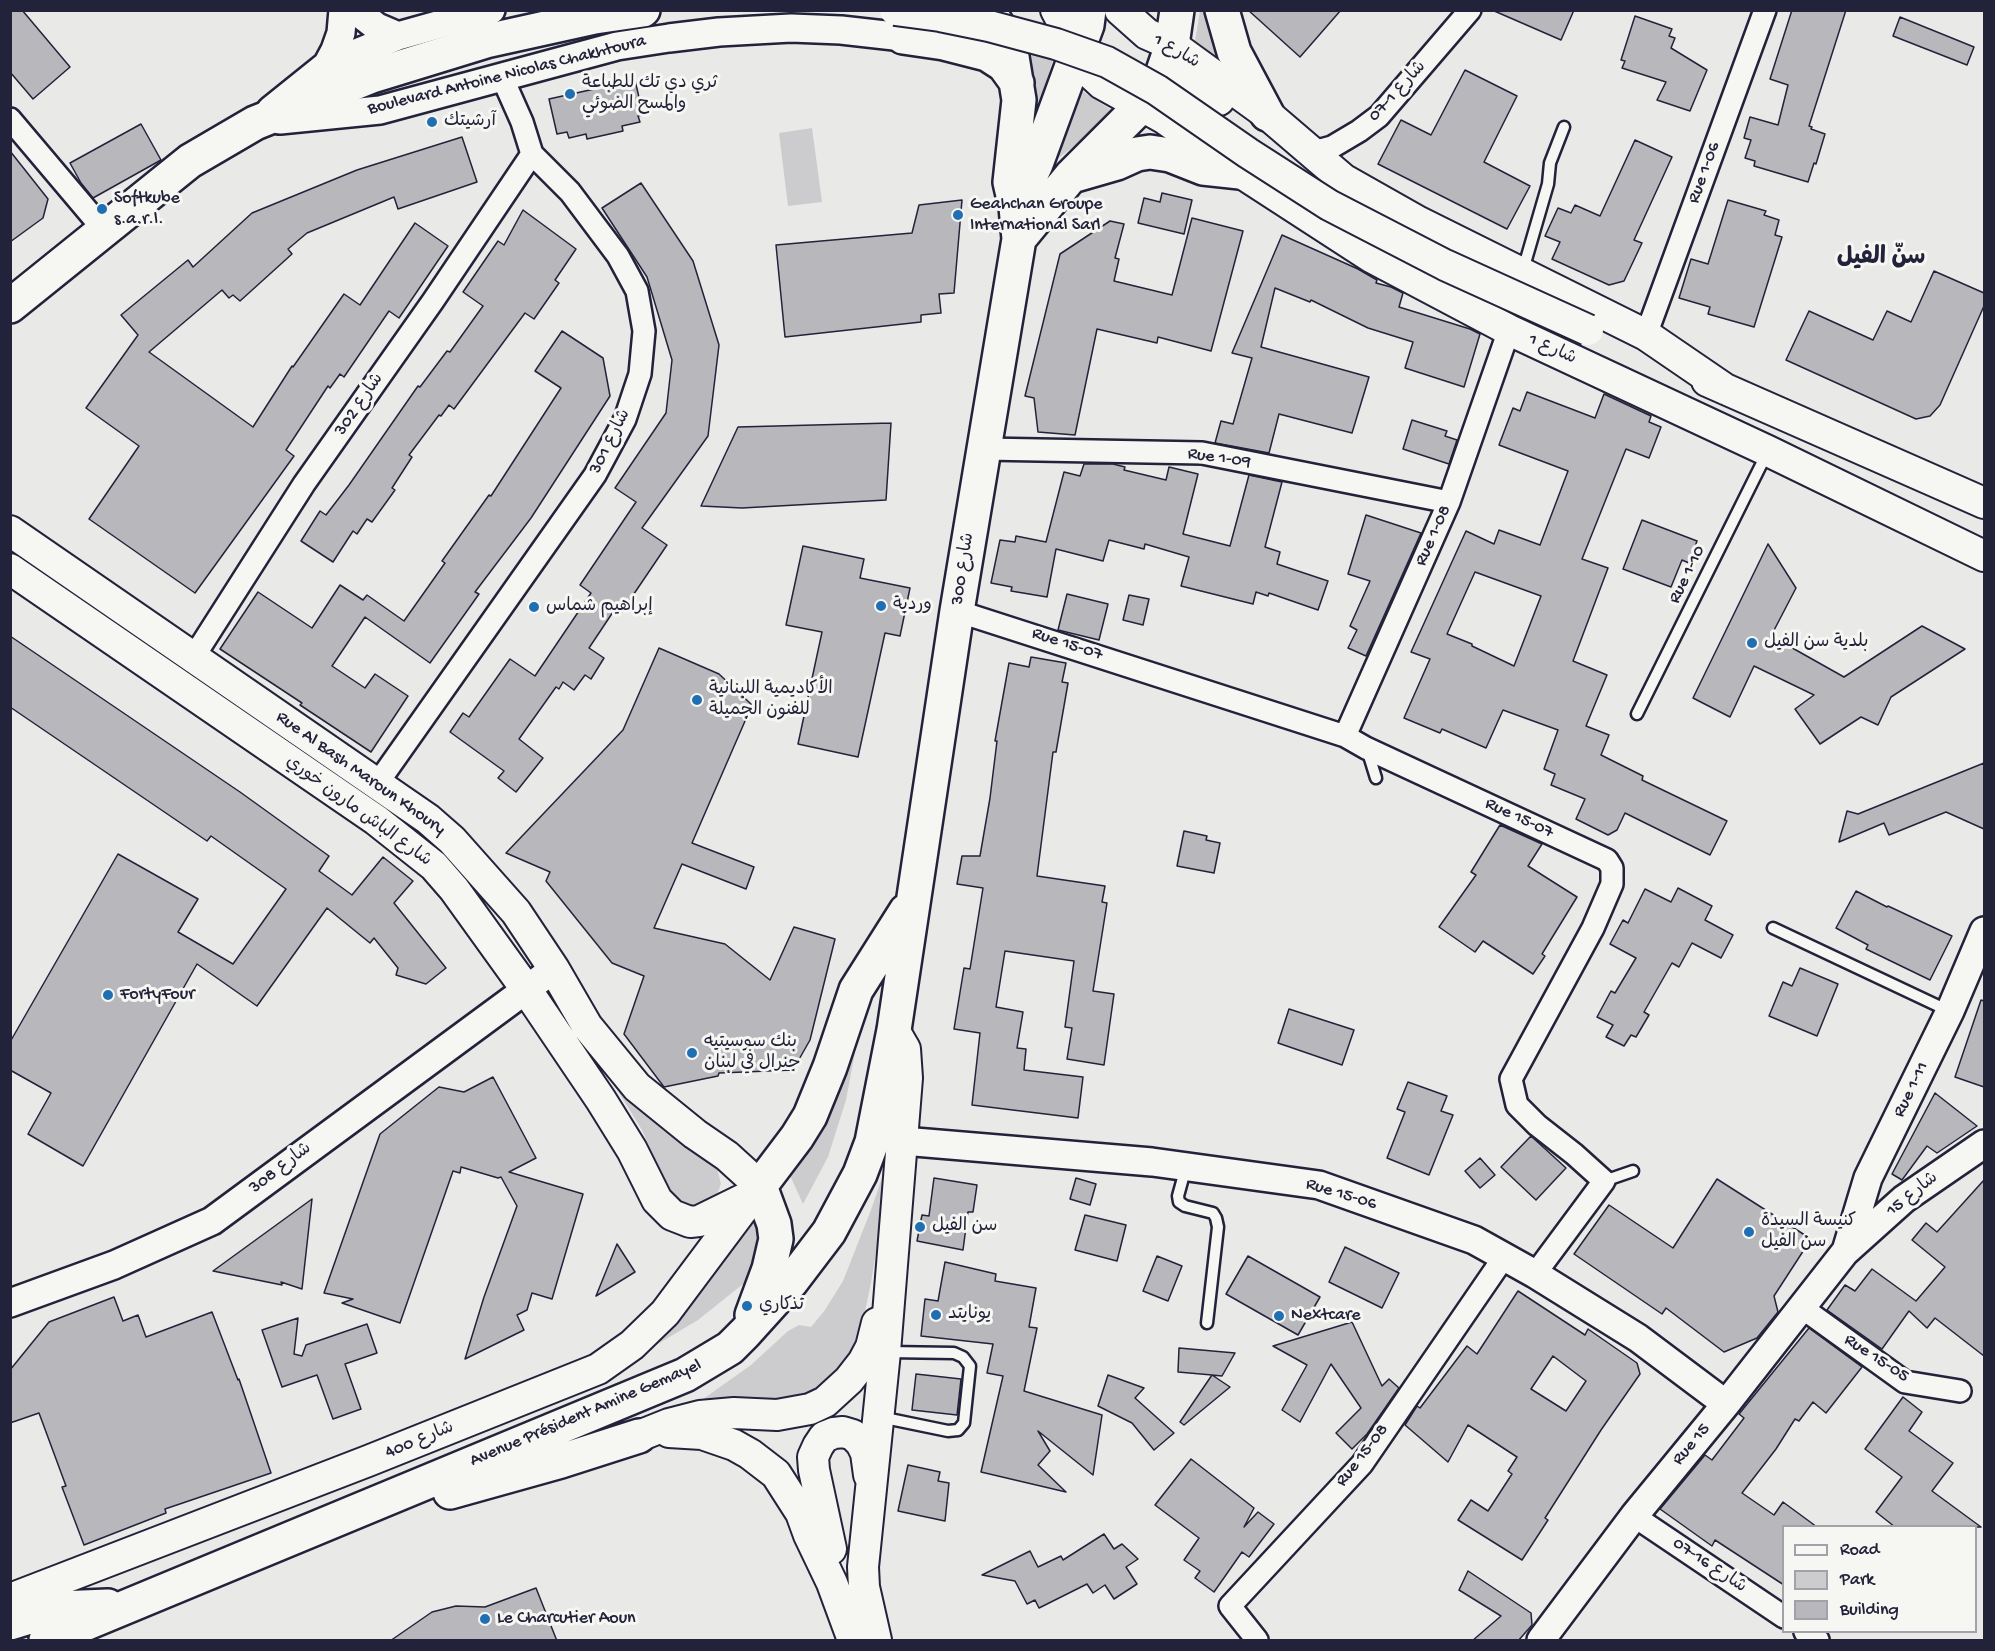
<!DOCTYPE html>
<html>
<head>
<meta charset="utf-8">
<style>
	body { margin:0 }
	#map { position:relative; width:1995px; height:1651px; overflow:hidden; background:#e9e9e7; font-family:"Gochi Hand",sans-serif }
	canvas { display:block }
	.frame { position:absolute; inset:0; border:12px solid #22223b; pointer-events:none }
	.legend { position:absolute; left:1782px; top:1525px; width:195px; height:108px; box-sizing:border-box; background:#f6f6f2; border:2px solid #a1a1a9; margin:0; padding:8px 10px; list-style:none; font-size:18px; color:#22223b }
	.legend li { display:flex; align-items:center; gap:12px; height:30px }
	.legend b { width:30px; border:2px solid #a1a1a9 }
</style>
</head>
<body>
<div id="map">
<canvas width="1995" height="1651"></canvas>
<div class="frame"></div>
<ul class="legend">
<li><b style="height:8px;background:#f6f6f2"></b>Road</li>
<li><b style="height:16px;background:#ccccce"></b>Park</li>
<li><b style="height:16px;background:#b8b8bc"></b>Building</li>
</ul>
</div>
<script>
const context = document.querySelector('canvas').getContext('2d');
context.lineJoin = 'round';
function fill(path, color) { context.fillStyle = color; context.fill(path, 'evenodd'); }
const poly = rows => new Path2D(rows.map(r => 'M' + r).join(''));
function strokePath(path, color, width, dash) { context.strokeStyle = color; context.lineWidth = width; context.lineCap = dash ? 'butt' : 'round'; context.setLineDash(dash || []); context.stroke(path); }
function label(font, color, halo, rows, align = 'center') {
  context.font = font + ' "Gochi Hand","Playpen Sans Arabic",sans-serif'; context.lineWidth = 6; context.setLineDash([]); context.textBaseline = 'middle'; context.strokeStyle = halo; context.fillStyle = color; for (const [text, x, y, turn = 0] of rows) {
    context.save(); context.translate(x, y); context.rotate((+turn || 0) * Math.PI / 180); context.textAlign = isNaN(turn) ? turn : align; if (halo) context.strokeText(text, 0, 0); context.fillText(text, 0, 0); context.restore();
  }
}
fill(poly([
	[1200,11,1216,11,1237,77,1194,47],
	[1016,37,1056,49,1016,183],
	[1079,89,1116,113,1051,164],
	[812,128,822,202,788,206,779,133],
	[865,999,846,1100,828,1157,803,1204,788,1171],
	[573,1018,717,1168,721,1184,715,1199,697,1210,675,1200,664,1181,642,1130],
	[893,1145,871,1283,860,1335,852,1359,818,1393,772,1402,699,1402,751,1365,788,1331,799,1325,811,1327,825,1310,843,1281,871,1210],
	[762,1202,768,1224,748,1280,698,1320,619,1367]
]), '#ccccce');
const building = poly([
	[10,10,22,10,70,67,33,99,10,72,10,10],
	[1248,10,1341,10,1300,57,1248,10],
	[1492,10,1574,10,1561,40,1492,10],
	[1792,10,1846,10,1809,126,1812,127,1811,129,1825,134,1816,164,1814,163,1808,182,1754,166,1755,161,1745,158,1751,140,1744,138,1750,117,1778,125,1788,85,1770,79,1792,10],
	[1635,16,1672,29,1669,36,1675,38,1671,48,1707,70,1690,111,1657,100,1666,82,1622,68,1625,61,1621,60,1635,16],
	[1900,17,1974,47,1967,65,1893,36,1900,17],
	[1465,70,1517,96,1484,162,1530,186,1507,229,1378,164,1401,120,1431,135,1465,70],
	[635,80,643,115,638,116,640,122,622,126,623,131,587,139,586,134,569,138,567,132,557,134,549,99,635,80],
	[141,124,161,160,93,198,81,183,70,163,141,124],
	[462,137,477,182,398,209,394,197,307,233,288,249,292,254,240,301,233,295,229,298,222,290,149,352,253,427,292,366,293,367,344,294,360,305,415,223,448,246,399,318,389,311,344,377,340,374,330,388,328,386,286,450,294,456,195,593,89,519,139,446,86,408,138,335,121,315,188,260,193,267,252,213,357,170,462,137],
	[1635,140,1672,157,1634,240,1642,243,1624,281,1609,285,1552,259,1560,242,1545,236,1558,208,1571,213,1575,205,1600,216,1635,140],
	[10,151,48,199,43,218,10,242,10,151],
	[641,183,693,261,719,345,708,436,642,528,667,545,621,613,615,609,589,648,604,658,591,679,585,675,574,690,563,682,559,689,556,687,519,739,543,758,516,792,498,778,504,771,450,732,463,713,469,717,510,659,535,676,591,593,580,585,636,502,615,488,666,413,672,360,647,277,602,208,641,183],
	[1162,193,1192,200,1184,234,1138,223,1144,198,1160,202,1162,193],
	[962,200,954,293,939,294,941,313,921,315,921,322,785,337,776,245,912,233,919,205,962,200],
	[1728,200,1766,211,1764,215,1779,220,1775,235,1782,237,1754,327,1708,314,1710,307,1679,298,1691,259,1708,264,1728,200],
	[523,210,576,249,555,280,559,283,534,319,525,313,454,409,449,405,441,416,439,415,409,455,412,457,392,488,395,490,372,522,367,519,357,534,353,531,333,562,301,541,320,511,326,515,349,485,418,386,420,387,447,351,450,352,483,306,463,292,498,241,504,245,523,210],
	[1192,218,1243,231,1211,351,1158,337,1157,343,1097,329,1075,435,1038,432,1034,398,1025,396,1060,254,1110,221,1124,224,1115,258,1119,259,1114,281,1172,295,1192,218],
	[1282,235,1358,269,1377,280,1376,283,1391,287,1403,293,1399,307,1470,329,1480,334,1464,387,1405,368,1413,342,1368,328,1311,300,1310,302,1275,288,1261,347,1369,377,1352,433,1279,414,1269,453,1215,443,1221,421,1233,424,1252,358,1232,353,1282,235],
	[1934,271,1984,293,1984,306,1940,405,1930,416,1916,419,1786,360,1809,311,1873,340,1887,311,1911,322,1934,271],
	[562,331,603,358,610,396,531,518,475,592,479,594,430,663,365,617,332,666,365,688,375,674,408,696,371,752,300,705,302,703,220,649,258,592,312,628,340,585,363,600,367,595,404,621,445,563,442,561,489,495,491,496,561,388,535,371,562,331],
	[1527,392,1595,418,1604,394,1651,416,1649,422,1661,427,1649,458,1626,449,1582,559,1608,568,1573,661,1607,675,1586,726,1609,735,1601,755,1643,776,1642,780,1727,821,1710,855,1625,813,1617,830,1608,835,1576,819,1585,799,1551,785,1555,774,1544,769,1558,730,1503,710,1486,748,1442,729,1440,733,1404,718,1430,659,1411,652,1466,531,1494,544,1499,530,1540,545,1568,471,1499,445,1513,408,1520,411,1527,392],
	[1475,572,1541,596,1514,666,1472,646,1472,644,1447,634,1475,572],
	[1412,420,1447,431,1445,436,1457,440,1449,464,1403,449,1412,420],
	[891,423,886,500,742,508,701,506,738,427,891,423],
	[1084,464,1113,464,1125,467,1124,470,1166,480,1169,467,1198,474,1183,534,1230,546,1249,475,1282,482,1265,547,1280,552,1277,564,1328,581,1318,610,1269,593,1268,596,1256,592,1253,604,1181,586,1189,557,1145,544,1144,549,1109,540,1103,561,1056,549,1047,597,1011,591,1012,587,991,583,1000,540,1015,542,1016,536,1046,542,1064,472,1080,476,1084,464],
	[1366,515,1421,533,1366,656,1348,648,1357,630,1350,626,1370,581,1348,574,1366,515],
	[1642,520,1697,541,1689,563,1682,560,1671,587,1623,569,1642,520],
	[1768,544,1796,588,1771,636,1844,677,1922,626,1965,649,1891,697,1878,725,1861,717,1820,744,1795,709,1814,695,1754,666,1730,717,1693,698,1768,544],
	[803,546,864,559,860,578,910,588,900,636,885,633,858,757,798,744,822,632,786,625,803,546],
	[1067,594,1108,604,1099,640,1058,630,1067,594],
	[1129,595,1149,599,1143,625,1123,620,1129,595],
	[10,636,240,792,329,856,319,871,352,895,383,857,413,881,394,903,446,968,426,984,396,975,398,968,374,938,370,943,327,908,257,1006,197,964,83,1166,28,1134,51,1093,10,1070,10,1042,118,854,198,899,178,932,233,964,286,889,211,836,207,841,10,707,10,636],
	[659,648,719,674,752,705,692,843,754,867,746,889,682,864,654,928,725,944,770,980,794,927,835,939,810,1040,793,1070,719,1073,718,1076,664,1087,624,1034,644,976,612,963,546,881,550,872,506,853,623,730,659,648],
	[1031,657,1066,663,1062,682,1068,683,1056,752,1053,752,1037,876,1105,886,1102,902,1107,903,1093,991,1114,994,1104,1065,1067,1059,1072,1028,1065,1027,1074,961,1005,951,996,1007,1023,1012,1017,1048,1026,1049,1024,1070,1083,1077,1078,1118,972,1105,980,1033,954,1029,964,968,970,969,983,888,957,884,962,856,980,856,990,798,997,741,995,741,1009,663,1029,667,1031,657],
	[1984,763,1984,829,1946,812,1889,835,1884,823,1839,842,1847,811,1858,814,1984,763],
	[1500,825,1542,844,1528,866,1577,897,1542,954,1545,956,1533,974,1483,941,1475,952,1439,927,1476,875,1471,872,1500,825],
	[1184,831,1207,836,1206,840,1220,843,1214,873,1177,866,1184,831],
	[1678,888,1712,906,1705,920,1733,935,1721,958,1692,943,1679,967,1672,963,1644,1012,1649,1015,1636,1037,1631,1035,1624,1046,1606,1037,1613,1025,1597,1017,1611,991,1615,993,1636,958,1610,944,1623,920,1628,923,1645,889,1671,902,1678,888],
	[1856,891,1887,907,1888,906,1952,936,1930,980,1866,949,1868,945,1836,928,1856,891],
	[1800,968,1838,984,1817,1036,1769,1016,1783,982,1792,986,1800,968],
	[1981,1000,1984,1001,1984,1087,1955,1077,1981,1000],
	[1289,1009,1354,1030,1342,1065,1278,1043,1289,1009],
	[493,1077,536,1158,509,1172,583,1194,552,1299,532,1293,527,1310,517,1315,524,1330,465,1359,484,1297,517,1206,501,1177,498,1178,461,1167,460,1173,453,1171,400,1323,342,1303,353,1299,324,1293,380,1134,439,1087,464,1092,493,1077],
	[1408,1082,1447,1096,1441,1111,1453,1115,1429,1175,1387,1158,1405,1112,1397,1109,1408,1082],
	[1935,1093,1977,1126,1937,1153,1927,1146,1902,1180,1892,1174,1935,1093],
	[1531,1136,1566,1168,1536,1200,1501,1167,1531,1136],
	[1480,1158,1495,1175,1480,1188,1465,1171,1480,1158],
	[934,1178,977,1185,973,1212,968,1212,963,1250,917,1241,922,1215,929,1216,934,1178],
	[1076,1178,1096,1184,1090,1205,1070,1199,1076,1178],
	[1717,1179,1811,1239,1774,1296,1778,1312,1757,1338,1724,1352,1666,1308,1662,1314,1574,1254,1609,1205,1673,1248,1717,1179],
	[1984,1180,1984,1356,1935,1318,1927,1328,1909,1311,1882,1349,1827,1310,1845,1285,1855,1291,1872,1269,1916,1301,1945,1267,1912,1240,1926,1223,1937,1232,1984,1180],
	[312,1199,302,1289,281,1282,282,1285,213,1271,312,1199],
	[1085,1215,1126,1225,1117,1261,1075,1250,1085,1215],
	[617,1244,635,1272,596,1296,617,1244],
	[1345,1247,1399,1273,1382,1308,1329,1282,1345,1247],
	[1157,1256,1182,1266,1168,1301,1143,1291,1157,1256],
	[1248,1256,1320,1297,1298,1335,1226,1294,1248,1256],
	[945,1262,996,1274,995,1281,1036,1288,1029,1327,1037,1328,1024,1391,1102,1415,1093,1475,1038,1431,1050,1451,1038,1465,1066,1492,981,1472,1003,1376,987,1373,993,1344,921,1336,925,1299,938,1301,945,1262],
	[1518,1291,1585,1335,1588,1329,1637,1363,1640,1374,1601,1430,1545,1518,1548,1520,1522,1560,1458,1520,1471,1500,1488,1511,1512,1474,1508,1471,1517,1457,1468,1425,1448,1462,1405,1425,1417,1406,1420,1408,1467,1346,1477,1354,1518,1291],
	[1553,1356,1586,1381,1566,1411,1531,1389,1553,1356],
	[114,1297,123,1321,138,1315,146,1337,212,1312,238,1380,239,1379,271,1473,165,1509,166,1513,84,1545,62,1487,66,1486,39,1413,10,1423,10,1370,49,1322,114,1297],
	[298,1318,294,1354,302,1356,306,1345,367,1324,377,1353,345,1364,361,1409,333,1419,317,1375,282,1387,262,1330,298,1318],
	[1352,1322,1382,1386,1389,1379,1399,1388,1367,1434,1352,1449,1336,1433,1361,1408,1331,1364,1300,1422,1282,1410,1307,1365,1273,1346,1352,1322],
	[1809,1328,1862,1367,1826,1413,1813,1402,1799,1421,1795,1419,1776,1449,1742,1493,1774,1515,1783,1502,1817,1527,1784,1527,1784,1585,1715,1540,1712,1546,1660,1509,1705,1455,1712,1460,1744,1418,1739,1414,1809,1328],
	[1179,1348,1235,1353,1222,1376,1212,1375,1230,1387,1184,1425,1180,1422,1212,1375,1178,1372,1179,1348],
	[916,1374,961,1379,957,1415,912,1410,916,1374],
	[1108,1375,1144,1388,1135,1398,1174,1433,1154,1450,1132,1423,1098,1406,1108,1375],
	[1903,1397,1922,1412,1909,1431,1953,1463,1932,1491,1981,1527,1895,1527,1876,1512,1902,1477,1865,1449,1903,1397],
	[1191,1459,1254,1508,1244,1527,1258,1512,1274,1524,1249,1557,1242,1552,1214,1592,1195,1578,1200,1571,1184,1560,1199,1538,1155,1505,1191,1459],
	[908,1465,940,1472,938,1481,949,1483,945,1521,898,1511,908,1465],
	[1104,1534,1114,1549,1122,1544,1138,1559,1126,1567,1137,1584,1114,1599,1105,1585,1093,1593,1087,1584,1039,1608,1035,1600,1027,1604,1015,1581,982,1575,1030,1551,1038,1567,1061,1556,1063,1560,1104,1534],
	[1468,1571,1531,1613,1532,1625,1518,1641,1472,1641,1501,1616,1459,1590,1468,1571],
	[536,1588,557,1641,390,1641,432,1612,456,1606,485,1607,536,1588]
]);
fill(building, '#b8b8bc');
strokePath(building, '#22223b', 1.5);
const service = poly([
	[1523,270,1548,184,1550,163,1564,127],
	[1637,714,1768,451],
	[1367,749,1376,778],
	[1773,928,1949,1011],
	[1186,1167,1178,1196,1179,1202,1185,1206,1213,1213,1216,1218,1218,1227,1207,1323],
	[1604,1181,1633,1171],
	[880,1417,948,1431,958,1430,964,1423,970,1366,963,1357,954,1353,888,1352]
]);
const minor = poly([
	[10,119,103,229],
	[1311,150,1321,150,1332,147,1359,131,1379,116,1470,10],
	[1646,335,1765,10],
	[985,449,1202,453,1449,502],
	[957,611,1345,736,1366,748,1607,860,1612,868,1612,884,1593,928,1511,1079,1517,1105,1537,1125,1574,1154,1604,1181,1535,1274],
	[193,658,304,484,433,301,532,154],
	[1345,736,1449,502,1509,330],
	[377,784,595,475,625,419,640,374,644,331,637,291,618,256,570,192,532,154,522,122,502,77],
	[1801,1307,1905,1382,1960,1391],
	[1634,1516,1784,1617],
	[1805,1632,1818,1640],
	[1257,1640,1230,1606,1362,1464,1504,1257]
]);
const tertiary = poly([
	[355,10,377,27,398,36],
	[327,65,335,50,341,33,343,10],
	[271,110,327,65,398,36,491,10],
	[280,120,380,110,617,46,669,38,719,32,791,28,841,30,903,37,924,35],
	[903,1141,1152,1162,1319,1185,1474,1240,1535,1274,1638,1338,1726,1404],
	[1846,1251,1868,1178,1950,1011,1984,931],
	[10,1303,114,1265,212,1221,554,969],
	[1541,1640,1634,1516,1726,1404,1845,1252,1904,1199,1984,1144]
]);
const secondary = poly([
	[1056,10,1089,72,1102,84,1165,119,1240,172,1371,257,1509,330,1768,451,1984,556],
	[1120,10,1147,34,1172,45,1267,114,1343,179,1419,222,1646,335,1725,389],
	[1165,119,1169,94,1175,84,1186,79,1219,100],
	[1707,381,1984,503],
	[10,531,428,819,452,840,516,912,554,969,587,1026,637,1087,695,1134,727,1156,760,1186,665,1313,632,1345,598,1369,368,1461,10,1599],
	[10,569,376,820,434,866,454,889,526,989,601,1100,632,1150,657,1200,672,1215,690,1222,699,1221,750,1196],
	[669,1432,702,1434,734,1445,750,1454,776,1474,801,1513,809,1535,832,1583,853,1640],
	[639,1436,669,1424,700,1416,734,1413,777,1415,810,1409,825,1402,849,1380,863,1362,871,1347,877,1323],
	[831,1549,814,1470,813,1457,818,1446,824,1437,834,1433,843,1432,853,1435,861,1443,866,1453,869,1475],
	[876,1640,864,1587,863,1567,885,1352,907,1078,905,1049,894,1030]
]);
const trunk = poly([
	[988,10,1006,39,1012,57,1019,100,1010,182,1015,204],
	[1222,10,1234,52,1267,114],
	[903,37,944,43,987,54,1004,65,1017,83],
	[1072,176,1117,163,1137,154,1150,152,1170,155,1203,168,1240,172],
	[1019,239,1071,176,1151,96,1161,77,1172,45,1177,10],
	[10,306,190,161,255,123,372,76,486,41,595,17,643,10],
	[752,1315,769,1269,776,1239,774,1224,760,1186,797,1137,810,1116,830,1067,856,990,906,911],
	[450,1492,561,1461,639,1436],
	[10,1623,59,1608,108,1606],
	[46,1640,685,1375,730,1348,745,1333,791,1282,829,1232,860,1174,872,1142,894,1030,957,611,1019,239,1016,207,1036,164,1069,74,1087,25,1089,10]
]);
strokePath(service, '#22223b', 15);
strokePath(minor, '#22223b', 26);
strokePath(tertiary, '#22223b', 32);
strokePath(secondary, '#22223b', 34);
strokePath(trunk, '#22223b', 38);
strokePath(service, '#f6f6f2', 10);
strokePath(minor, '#f6f6f2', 21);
strokePath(tertiary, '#f6f6f2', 27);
strokePath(secondary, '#f6f6f2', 30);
strokePath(trunk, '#f6f6f2', 33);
const secondaryBridge = poly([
	[895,10,940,16,989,26,1056,44,1107,62,1157,90,1248,153,1329,205,1445,265,1588,330]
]);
strokePath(secondaryBridge, '#22223b', 34, []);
strokePath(secondaryBridge, '#f6f6f2', 30);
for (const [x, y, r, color] of [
	[570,94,6,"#1f6fb2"],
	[432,122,6,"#1f6fb2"],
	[102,209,6,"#1f6fb2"],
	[958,215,6,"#1f6fb2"],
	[881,606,6,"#1f6fb2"],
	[534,607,6,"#1f6fb2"],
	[1752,643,6,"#1f6fb2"],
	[697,700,6,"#1f6fb2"],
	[108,995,6,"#1f6fb2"],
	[692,1053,6,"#1f6fb2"],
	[920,1227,6,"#1f6fb2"],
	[1749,1232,6,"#1f6fb2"],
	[747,1306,6,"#1f6fb2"],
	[936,1315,6,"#1f6fb2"],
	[1279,1316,6,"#1f6fb2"],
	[485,1619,6,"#1f6fb2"]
]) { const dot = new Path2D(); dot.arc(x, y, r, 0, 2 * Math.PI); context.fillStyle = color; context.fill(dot); strokePath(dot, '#f6f6f2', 2); }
label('18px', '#22223b', '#f6f6f2', [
	["شارع 1",1176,52,31],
	["Boulevard Antoine Nicolas Chakhtoura",507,76,-14],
	["شارع 1-07",1398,92,-47],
	["Rue 1-06",1705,173,-70],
	["شارع 1",1552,350,25],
	["شارع 302",360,405,-55],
	["شارع 301",611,442,-63],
	["Rue 1-09",1219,459,8],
	["Rue 1-08",1434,536,-66],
	["شارع 300",964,569,-81],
	["Rue 1-10",1688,575,-64],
	["Rue 15-07",1067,645,18],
	["Rue Al Bash Maroun Khoury",360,774,35],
	["شارع الباش مارون خوري",358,812,36],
	["Rue 15-07",1519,819,25],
	["Rue 1-11",1912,1090,-64],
	["شارع 308",281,1169,-37],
	["Rue 15-06",1341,1195,17],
	["شارع 15",1913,1195,-38],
	["Rue 15-05",1876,1359,33],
	["Avenue Président Amine Gemayel",586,1414,-23],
	["شارع 400",420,1441,-22],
	["Rue 15",1692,1445,-50],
	["Rue 15-08",1363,1456,-52],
	["شارع 16-07",1709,1566,34]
]);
label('18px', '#22223b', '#f6f6f2', [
	["ثري دي تك للطباعة",582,84],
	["والمسح الضوئي",582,105],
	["آرشيتك",444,122],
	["Softkube",114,199],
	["s.a.r.l.",114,220],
	["Geahchan Groupe",970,205],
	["International Sarl",970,226],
	["وردية",893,606],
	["إبراهيم شماس",546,607],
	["بلدية سن الفيل",1764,643],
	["الأكاديمية اللبنانية",709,690],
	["للفنون الجميلة",709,711],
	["FortyFour",120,995],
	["بنك سوسيتيه",704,1043],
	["جنرال في لبنان",704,1064],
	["كنيسة السيدة",1761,1222],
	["سن الفيل",1761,1243],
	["سن الفيل",932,1227],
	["تذكاري",759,1306],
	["يونايتد",948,1315],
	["Nextcare",1291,1316],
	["Le Charcutier Aoun",497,1619]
], 'left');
label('bold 24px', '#22223b', '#f6f6f2', [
	["سنّ الفيل",1881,259]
]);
</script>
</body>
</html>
